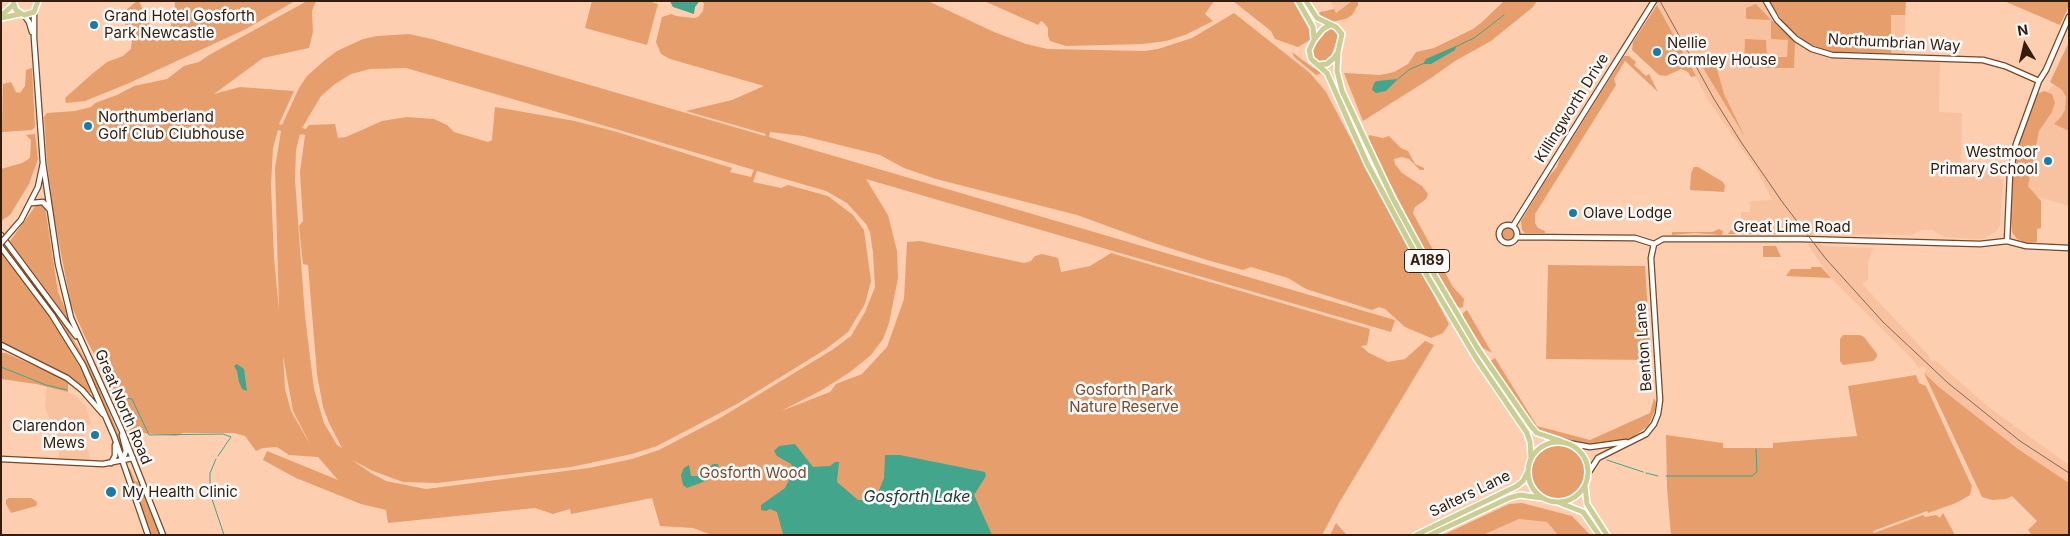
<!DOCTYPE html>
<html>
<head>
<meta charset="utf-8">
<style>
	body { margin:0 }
	#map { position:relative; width:2070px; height:536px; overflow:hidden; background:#feceb0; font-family:Inter,sans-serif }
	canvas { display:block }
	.frame { position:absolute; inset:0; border:2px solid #331d0e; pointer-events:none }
	.north { position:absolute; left:2000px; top:20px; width:50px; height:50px; -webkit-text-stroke:4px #fafafa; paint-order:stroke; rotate:351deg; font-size:14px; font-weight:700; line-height:20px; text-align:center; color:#331d0e }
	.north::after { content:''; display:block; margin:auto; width:18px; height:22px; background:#331d0e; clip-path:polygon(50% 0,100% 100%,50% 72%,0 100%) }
</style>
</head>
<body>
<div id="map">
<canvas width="2070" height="536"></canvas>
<div class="frame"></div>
<div class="north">N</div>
</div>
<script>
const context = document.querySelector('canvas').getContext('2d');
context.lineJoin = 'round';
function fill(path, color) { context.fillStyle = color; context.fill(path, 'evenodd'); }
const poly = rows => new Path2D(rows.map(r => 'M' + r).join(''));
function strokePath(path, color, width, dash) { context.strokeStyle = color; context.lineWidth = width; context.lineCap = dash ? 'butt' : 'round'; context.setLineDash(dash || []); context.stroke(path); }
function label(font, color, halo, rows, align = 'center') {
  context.font = font + ' Inter,sans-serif'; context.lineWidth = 5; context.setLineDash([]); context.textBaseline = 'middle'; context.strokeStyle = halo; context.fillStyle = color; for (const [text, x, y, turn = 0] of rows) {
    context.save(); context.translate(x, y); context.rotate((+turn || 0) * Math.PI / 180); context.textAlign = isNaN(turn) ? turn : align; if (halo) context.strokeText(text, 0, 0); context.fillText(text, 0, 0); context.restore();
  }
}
fill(poly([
	[1331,1,1352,1,1335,13],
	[1655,1,1761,1,1778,27,1806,49,1830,59,1940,62,1939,112,1962,113,1961,166,1985,167,2003,180,2000,225,1997,231,1983,239,1971,239,1944,237,1932,230,1922,230,1911,235,1812,234,1823,246,1873,248,1868,263,1868,280,1862,284,1930,357,1929,358,1933,362,1935,360,1991,409,2069,465,2069,483,2018,449,1939,387,1924,373,1927,369,1923,366,1919,369,1913,360,1831,278,1807,244,1813,244,1804,233,1794,233,1786,222,1786,233,1741,233,1741,212,1750,212,1750,201,1772,200,1758,172,1708,100],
	[1891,14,1905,15,1905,54,1891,53],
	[2053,85,2062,90,2066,97,2065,110,2061,117,2067,130,2069,131,2069,206,2021,192,2044,95],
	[47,386,66,391,76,396,86,406,91,424,82,427,90,459,59,458,59,448,45,407],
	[1519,519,1547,522,1558,535,1483,535]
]), '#f8c2a1');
fill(poly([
	[137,1,139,1,157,42,169,29,174,19,175,1,295,1,246,29,127,84,85,101,66,103,65,98,92,74,107,62,123,56,131,49,133,29,120,21,121,14],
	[307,1,316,1,312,11,313,32,309,48,263,58,214,94,240,87,294,91,279,124,282,125,299,88,307,76,325,60,337,51,363,39,377,36,409,34,432,39,765,136,766,134,686,111,732,100,764,86,670,59,661,54,656,42,662,17,671,14,676,16,694,18,698,17,703,11,704,4,702,1,928,1,994,32,1026,44,1048,49,1145,51,1158,49,1192,38,1234,13,1310,73,1326,92,1449,324,1443,333,1431,338,1405,327,1385,309,1379,307,1372,310,1306,289,1288,278,1251,267,1243,270,1207,260,1154,243,1077,215,936,179,904,168,880,155,803,136,770,132,769,137,1395,320,1391,332,866,179,888,215,897,251,898,278,889,323,883,339,871,355,850,372,822,390,781,411,830,392,836,384,862,374,887,347,904,299,907,242,920,241,1024,263,1031,261,1035,256,1042,254,1058,258,1061,272,1090,266,1111,253,1370,329,1367,345,1361,346,1369,353,1388,362,1405,359,1425,341,1434,345,1339,503,1322,535,712,535,693,528,660,526,652,498,571,514,570,509,553,514,535,508,388,523,386,510,361,504,296,478,263,460,267,451,338,480,318,457,289,455,277,447,263,448,256,451,245,436,234,433,183,433,176,436,131,432,115,393,86,339,71,305,54,217,47,163,44,117,47,113,75,111,91,107,95,103,117,95,134,86,167,79,184,66,199,62,209,55],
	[406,68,619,130,754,170,751,177,730,172,732,168,617,132,575,121,501,108,495,107,492,140,488,142,454,132,447,125,434,119,407,117,382,121,346,137,338,138,335,124,309,125,306,129,302,128,321,96,335,84,351,74,370,69],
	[278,130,281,131,275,168,279,310,274,258,271,185,273,148],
	[300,134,305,135,300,172,303,221,299,226,303,264,308,265,317,374,323,407,329,423,342,448,337,445,324,423,314,389,305,316,295,180,296,150],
	[757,171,826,191,847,203,866,224,870,232,873,253,875,287,865,312,851,336,832,350,720,418,659,450,632,459,589,468,426,489,386,481,371,473,352,460,373,471,403,482,437,483,571,467,632,454,657,446,737,404,826,349,848,332,865,304,871,281,864,230,853,215,828,196,788,185,781,188,753,182],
	[283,356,293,411,311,446,291,411,285,389],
	[592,1,648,1,658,4,647,45,585,28],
	[984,1,1214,1,1205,14,1213,21,1185,35,1166,41,1143,44,1066,46,1050,41,1048,36,1048,28,1043,22,1041,21,1038,25,1036,24],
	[1233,1,1293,1,1310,31,1310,40,1298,47,1275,39,1271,31],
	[1352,1,1358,1,1358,5,1352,15,1346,19,1331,22,1318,14,1320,12,1334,9,1336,13],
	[1504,1,1537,1,1533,7,1491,41,1455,61,1431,78,1363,121,1344,73,1380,75,1394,72,1408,64,1416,52,1434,48,1473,29,1481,23],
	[1769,1,1906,1,1905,15,1891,15,1891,53,1829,52,1805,42,1784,23],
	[2004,1,2069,1,2069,6,2060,25],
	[1756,4,1771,20,1746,19,1746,8],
	[1657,5,1696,76,1691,77,1688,72,1681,69,1666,76,1659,75,1632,50,1633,42],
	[1771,20,1795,42,1794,68,1744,68,1745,39,1766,40,1767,57,1787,57,1788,40,1771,39],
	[1329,28,1337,32,1337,39,1330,59,1329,62,1320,63,1313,56,1313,49,1323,31],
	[2069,42,2069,131,2054,124,2061,117,2065,110,2066,97,2062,90,2050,82],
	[1292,52,1312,67,1322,73,1316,75,1294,57],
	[1624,56,1629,56,1636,62,1634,65,1646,76,1649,74,1658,92,1625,61,1614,79,1616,85,1535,214,1535,223,1538,228,1545,231,1545,233,1525,233,1522,230,1521,221,1546,180,1557,167,1560,158],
	[1715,62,1724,94,1745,137,1703,68],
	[32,68,35,127,32,130,2,132,3,84,11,82,16,92,20,93,25,86,26,70],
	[2044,91,2052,94,2055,103,2052,112,2039,131,2028,186,2041,201,2041,228,2037,229,2037,242,2027,243,2017,239,2012,232,2010,200,2013,169,2020,141,2032,107,2037,94],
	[35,134,38,159,29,184,10,215,1,221,1,169,22,163,30,158,31,140,26,135],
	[1369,135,1383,138,1389,136,1401,148,1408,151,1415,164,1424,168,1424,170,1420,170,1409,159,1402,157,1394,159,1395,164,1402,173,1422,186,1428,194,1426,199,1415,207,1413,213,1453,287,1464,299,1463,307,1460,308,1455,305,1424,249,1378,160,1368,139],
	[1694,167,1698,167,1723,182,1725,186,1724,192,1690,190,1691,173],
	[37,204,45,206,58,292,70,320,69,321,10,241],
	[1598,205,1614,215,1614,218,1591,218],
	[1786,221,1795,234,1728,234,1731,230,1741,233,1786,233],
	'1501 234a7 7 0 1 1 14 0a7 7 0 1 1-14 0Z',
	[1719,229,1723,231,1722,235,1694,233,1672,235,1672,232,1712,232],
	[1763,246,1776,246,1781,257,1763,257],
	[1,251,56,326,84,374,92,392,90,393,64,373,1,342],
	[1548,265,1645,266,1651,360,1546,359],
	[1811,267,1821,267,1831,278,1786,276,1791,269,1811,269],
	[46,302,55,309,91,369,125,450,123,456,109,418,88,370,70,338],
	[1467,310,1492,353,1483,348,1463,317,1463,313],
	[1843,335,1860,335,1864,337,1877,354,1877,357,1873,361,1843,365,1840,361,1840,339],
	[1,353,6,353,64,379,68,381,68,392,36,384,1,379],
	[1495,358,1537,426,1590,440,1650,413,1654,398,1656,402,1655,410,1648,426,1633,437,1625,440,1591,445,1545,434,1534,428,1490,361],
	[1924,373,1939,387,2018,449,2069,483,2069,535,2032,535,2028,530,2037,521,2012,496,2006,499,1992,500,1982,497],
	[1916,375,1919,383,1926,386,1967,476,1972,486,1970,495,1956,503,1928,513,1927,511,1873,531,1874,533,1923,515,1925,517,1936,515,1940,518,1943,513,1955,535,1671,535,1667,488,1666,435,1723,443,1723,448,1773,448,1773,443,1857,436,1848,386],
	'1531 471a27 27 0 1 1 54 0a27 27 0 1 1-54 0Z',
	[128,469,130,469,135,481,140,482,161,535,151,535],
	[9,498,31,498,36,501,37,504,36,506,11,513,6,504,6,500],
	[1522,503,1572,516,1590,535,1558,535,1547,522,1519,519,1483,535,1443,535,1509,504],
	[1336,523,1347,535,1330,535]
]), '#e79e6d');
fill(poly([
	[670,1,699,1,699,2,695,7,694,14,673,7],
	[1456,46,1455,50,1431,64,1423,64,1426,59],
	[1398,79,1386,91,1376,93,1372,90,1374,83,1377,81],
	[237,364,244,369,247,391,242,389,239,382,237,371,234,366],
	[795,444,813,467,830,466,835,462,839,462,837,482,858,500,875,500,884,478,885,455,900,455,985,472,986,476,974,495,992,535,783,534,777,512,770,509,766,511,761,510,761,505,785,488,794,470,791,464,777,456,774,451,779,446],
	[713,464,718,464,719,471,708,480,687,488,683,485,681,475,684,468,689,465,691,476,700,476]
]), '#43a58c');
strokePath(poly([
	[1455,47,1474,38,1504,15],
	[1398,79,1410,69,1425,63],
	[1,367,46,385,67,390],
	[125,398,132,399,149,435,223,434,231,437,218,456],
	[216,459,210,473,210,493,224,535],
	[1607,460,1643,472],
	[1646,473,1658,476],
	[1666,476,1752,476,1757,472,1756,449]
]), '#43a58c', 1);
const secondary = poly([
	[1766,1,1777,20,1796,39,1812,49,1832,55,1983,60,2005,66,2039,81],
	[24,15,29,22,32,32],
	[43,163,58,264,71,318,122,431,163,535],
	[32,203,43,202,50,210],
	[21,220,38,187,43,163,34,38,34,12],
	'1499 234a9 9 0 1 1 18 0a9 9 0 1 1-18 0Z',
	[1513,226,1654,1],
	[1,235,76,336],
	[1517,237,1635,238,1654,244],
	[2007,241,2010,174,2016,144,2039,81,2046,70,2069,17],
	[1654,244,1663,239,1801,239,1980,244,2007,241,2026,246,2069,248],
	[1,247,52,315,83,365,114,436,148,535],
	[1,345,67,378,82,390,103,414],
	[122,435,126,451,123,458],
	[1568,443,1590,447,1626,442],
	[1,459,103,464,133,458],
	[111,463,115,456,115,445],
	[1589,472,1598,458,1646,434,1654,424,1658,414,1660,400,1651,258,1654,244]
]);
const primary = poly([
	[13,1,16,10,24,15,34,12,38,1],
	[1298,1,1313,27,1314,40],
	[1306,1,1317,18,1336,27,1342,34,1338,52,1334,58,1327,64,1318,65],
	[1,16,13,5],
	[1,18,20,14],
	[1330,25,1323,29,1314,40,1309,50,1311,59,1327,73,1367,163,1429,279,1476,358,1527,433,1530,442,1531,459],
	[1338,52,1337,71,1342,91,1393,199,1435,276,1478,349,1531,426,1537,433,1561,441],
	'1528 472a30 30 0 1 1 60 0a30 30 0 1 1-60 0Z',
	[1585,486,1587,504,1607,535],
	[1560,503,1583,512,1599,535],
	[1416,535,1517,486,1523,481,1527,473],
	[1430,535,1509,498,1520,495,1542,498]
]);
strokePath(secondary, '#784622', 7);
strokePath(primary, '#fff', 8);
strokePath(secondary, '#fff', 4.5);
strokePath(primary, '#cace94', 5);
strokePath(poly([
	[1660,1,1714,99,1741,142,1783,203,1826,259,1883,322,1948,383,2020,441,2069,473]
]), '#866650', 1);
const secondaryBridge = poly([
	[1,243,21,220]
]);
strokePath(secondaryBridge, '#784622', 7, []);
strokePath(secondaryBridge, '#fff', 4.5);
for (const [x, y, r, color] of [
	[94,25,5,"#197ca8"],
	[1657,52,5,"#197ca8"],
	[88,126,5,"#197ca8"],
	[2048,161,5,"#197ca8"],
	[1573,213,5,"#197ca8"],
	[95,435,5,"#197ca8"],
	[111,492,6,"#197ca8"]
]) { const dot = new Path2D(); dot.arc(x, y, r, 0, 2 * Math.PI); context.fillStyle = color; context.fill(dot); strokePath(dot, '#fafafa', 2); }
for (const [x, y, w] of [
	[1427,261,45]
]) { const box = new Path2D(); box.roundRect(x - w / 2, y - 11.5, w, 23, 4); context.fillStyle = '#fafafa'; context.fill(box); strokePath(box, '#331d0e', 1); }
label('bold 14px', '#331d0e', null, [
	["A189",1427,261]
]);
label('15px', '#331d0e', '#fafafa', [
	["Grand Hotel Gosforth",104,16],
	["Park Newcastle",104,33],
	["Nellie",1667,43],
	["Gormley House",1667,60],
	["Northumberland",98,117],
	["Golf Club Clubhouse",98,134],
	["Westmoor",2038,152,"right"],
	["Primary School",2038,169,"right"],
	["Olave Lodge",1583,213],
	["Clarendon",85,426,"right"],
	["Mews",85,443,"right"],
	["My Health Clinic",122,492]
], 'left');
label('15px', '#331d0e', '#fafafa', [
	["Northumbrian Way",1894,43,3],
	["Killingworth Drive",1572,108,-58],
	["Great Lime Road",1792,227],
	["Benton Lane",1644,347,-94],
	["Great North Road",123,407,67],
	["Salters Lane",1470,494,-26]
]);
label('15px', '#794a2a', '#fafafa', [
	["Gosforth Park",1124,390],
	["Nature Reserve",1124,407],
	["Gosforth Wood",753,473]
]);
label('italic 16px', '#213f36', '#fafafa', [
	["Gosforth Lake",917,497]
]);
</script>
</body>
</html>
